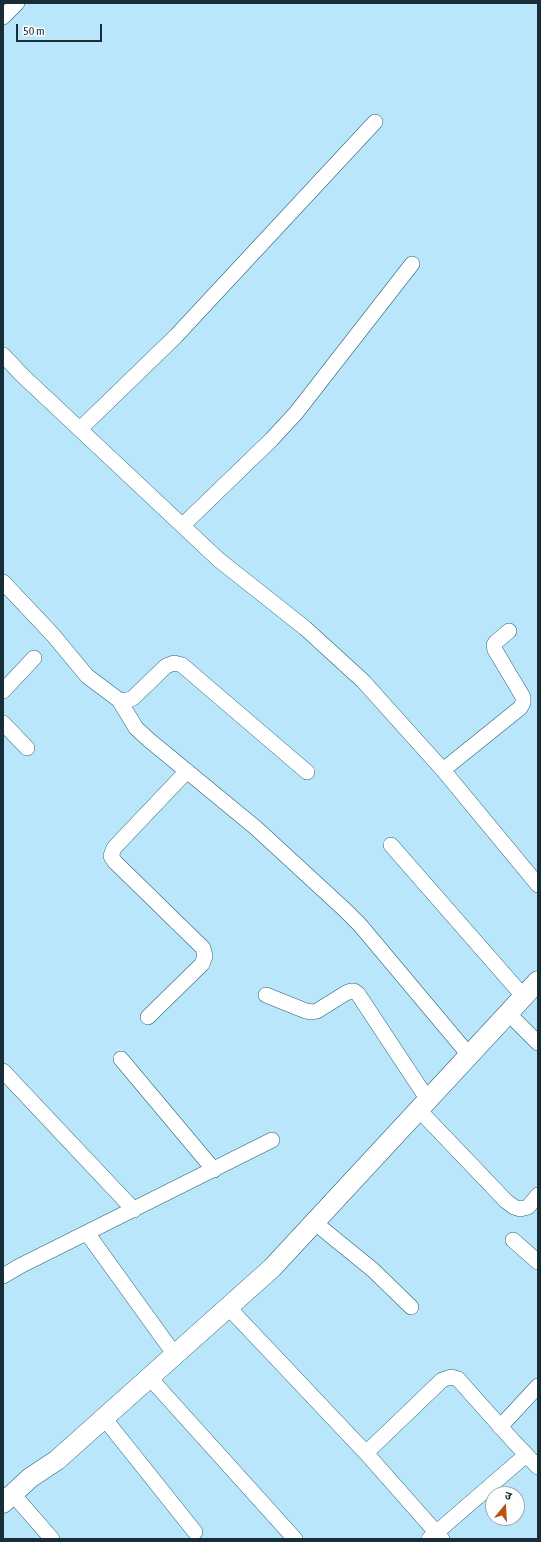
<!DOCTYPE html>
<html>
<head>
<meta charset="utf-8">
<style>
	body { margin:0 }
	#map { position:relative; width:541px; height:1542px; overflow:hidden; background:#b9e6fa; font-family:"Asap Condensed","Noto Sans Devanagari",sans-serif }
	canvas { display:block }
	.frame { position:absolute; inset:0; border:4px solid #172e38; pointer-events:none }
	.north { position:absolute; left:485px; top:1486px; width:40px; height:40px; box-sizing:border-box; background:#fff; border:1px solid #a2abaf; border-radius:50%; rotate:18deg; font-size:11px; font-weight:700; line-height:16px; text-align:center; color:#172e38 }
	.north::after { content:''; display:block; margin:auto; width:14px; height:18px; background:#b55413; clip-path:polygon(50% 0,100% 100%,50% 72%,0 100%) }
	.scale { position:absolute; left:16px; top:24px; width:86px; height:18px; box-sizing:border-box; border:2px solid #172e38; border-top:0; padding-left:5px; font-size:12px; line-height:14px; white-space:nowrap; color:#172e38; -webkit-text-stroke:3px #fff; paint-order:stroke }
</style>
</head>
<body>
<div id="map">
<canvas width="541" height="1542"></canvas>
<div class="frame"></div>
<div class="north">उ</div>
<div class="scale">50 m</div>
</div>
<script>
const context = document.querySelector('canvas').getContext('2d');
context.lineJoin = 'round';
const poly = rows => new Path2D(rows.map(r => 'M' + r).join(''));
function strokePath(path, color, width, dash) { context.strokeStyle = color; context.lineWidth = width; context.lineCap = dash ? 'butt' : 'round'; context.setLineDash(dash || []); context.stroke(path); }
const minor = poly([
	[3,17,17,3],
	[3,355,23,376,219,560,305,628,363,681,443,770,538,885],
	[80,429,176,336,375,122],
	[183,525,271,440,296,413,412,264],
	[3,582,53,635,87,676,119,700,126,701,133,698,166,666,174,663,182,665,307,772],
	[3,691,34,658],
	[119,700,136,728,149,740,256,828,345,910,360,925,469,1055],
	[3,723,27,748],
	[443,770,520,708,523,703,523,697,495,650,494,645,496,642,509,631],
	[391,845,524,997],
	[266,995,306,1011,312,1012,317,1011,346,993,351,991,354,991,358,994,428,1100],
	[508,1013,538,1043],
	[148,1017,202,964,205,956,203,948,115,862,111,856,114,848,187,771],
	[121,1059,214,1170],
	[3,1071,134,1210],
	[419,1110,506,1201,514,1207,520,1209,528,1207,538,1195],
	[314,1222,373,1270,411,1307],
	[87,1233,175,1355],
	[513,1240,538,1262],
	[3,1276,20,1266,272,1140],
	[228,1307,366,1453,442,1539],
	[149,1377,295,1539],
	[104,1418,195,1532],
	[500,1427,538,1386],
	[366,1453,442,1380,451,1377,458,1379,515,1443,538,1467],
	[18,1500,52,1539],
	[429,1539,526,1455]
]);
const major = poly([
	[3,1503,30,1478,57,1460,272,1268,538,981]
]);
strokePath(minor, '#286076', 16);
strokePath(major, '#286076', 21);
strokePath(minor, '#fff', 15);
strokePath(major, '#fff', 20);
</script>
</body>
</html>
